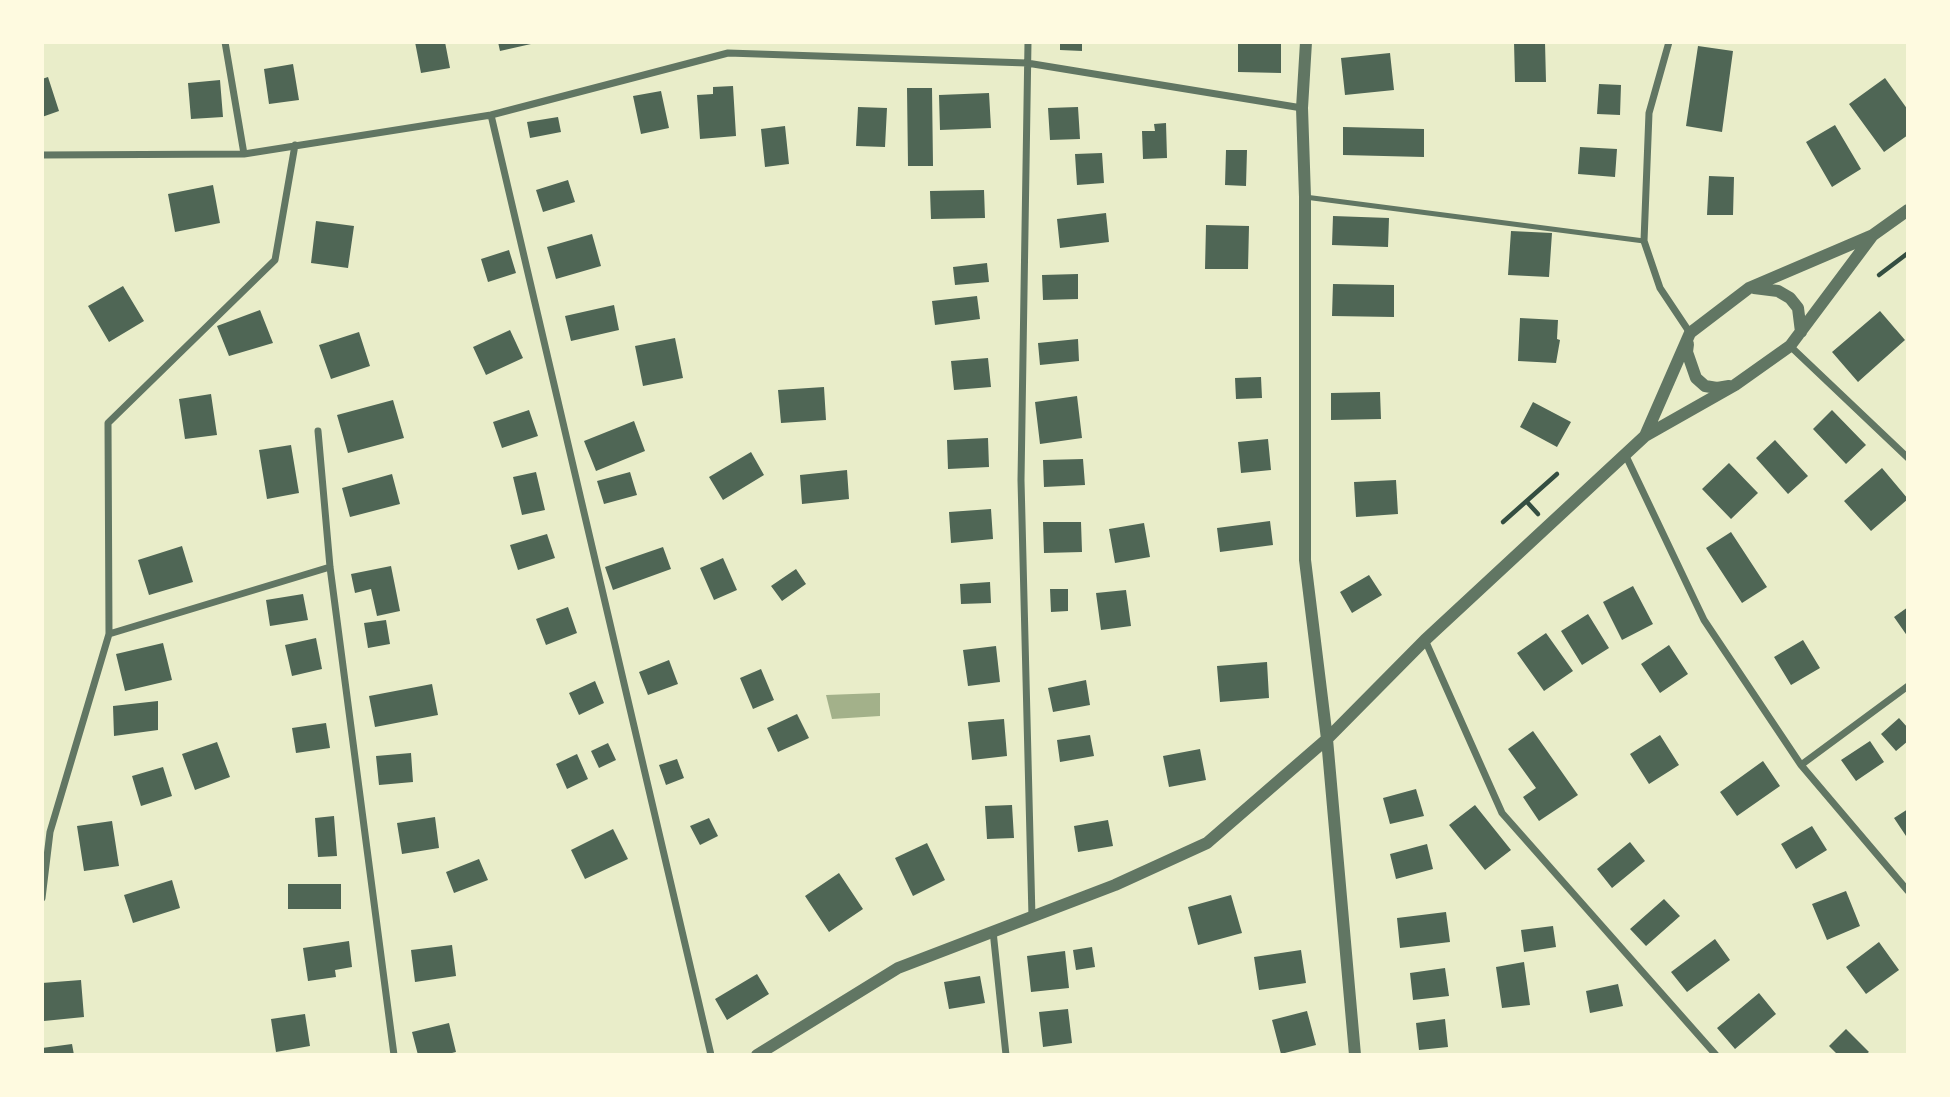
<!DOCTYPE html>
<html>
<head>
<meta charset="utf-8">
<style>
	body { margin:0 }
	#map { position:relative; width:1950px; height:1097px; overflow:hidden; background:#e9edc9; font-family:Merriweather,serif }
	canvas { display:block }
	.frame { position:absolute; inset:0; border:44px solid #fefae0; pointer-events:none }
</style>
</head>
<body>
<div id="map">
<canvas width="1950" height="1097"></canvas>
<div class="frame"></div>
</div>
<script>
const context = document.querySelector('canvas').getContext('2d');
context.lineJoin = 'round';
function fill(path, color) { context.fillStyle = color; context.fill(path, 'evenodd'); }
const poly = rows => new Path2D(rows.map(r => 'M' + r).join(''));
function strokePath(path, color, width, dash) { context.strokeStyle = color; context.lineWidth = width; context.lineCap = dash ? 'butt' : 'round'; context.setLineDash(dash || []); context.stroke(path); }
fill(poly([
	[880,693,880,716,832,719,826,695]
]), '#a3b18a');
fill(poly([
	[415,42,445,42,450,68,421,73],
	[498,42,531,42,531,44,500,51],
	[1060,42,1082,42,1082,51,1060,50],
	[1238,42,1281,43,1281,73,1238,72],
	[1514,42,1545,42,1546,82,1515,82],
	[1698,46,1733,51,1722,132,1686,126],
	[1390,53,1394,90,1345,95,1341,58],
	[293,64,299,100,269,104,264,69],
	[48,77,59,111,42,117,42,79],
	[1885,78,1908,110,1908,135,1884,152,1849,104],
	[220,80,223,117,191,119,188,83],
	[1599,84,1621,85,1620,115,1597,114],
	[733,86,736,136,700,139,697,95,713,94,713,87],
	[907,88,932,88,933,166,908,166],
	[661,91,669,128,641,134,633,96],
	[989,93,991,128,940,130,939,95],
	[858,107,887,108,885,147,856,146],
	[1078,107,1080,139,1050,140,1048,108],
	[558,117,561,132,530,138,527,122],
	[1166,123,1167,158,1143,159,1142,131,1155,131,1154,124],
	[1835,125,1861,169,1832,187,1806,142],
	[785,126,789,164,765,167,761,129],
	[1343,127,1424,129,1424,157,1343,155],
	[1580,147,1617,149,1615,177,1578,174],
	[1226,150,1247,150,1246,186,1225,185],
	[1102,153,1104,183,1077,185,1075,154],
	[1709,176,1734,177,1733,215,1707,215],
	[568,180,575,202,543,212,536,190],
	[213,185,220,223,175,232,168,194],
	[984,190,985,218,931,219,930,191],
	[1106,213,1109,242,1060,248,1057,219],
	[1333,216,1389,218,1388,247,1332,245],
	[316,221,354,226,348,268,311,263],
	[1206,225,1249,226,1248,269,1205,269],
	[1511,231,1552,233,1549,277,1508,275],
	[592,234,601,266,556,279,547,247],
	[509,250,516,273,488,282,481,259],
	[987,263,989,282,955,285,953,267],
	[1078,274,1078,299,1043,300,1042,275],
	[1333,284,1394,285,1394,317,1332,316],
	[123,286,144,321,109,342,88,306],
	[977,296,980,319,935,325,932,301],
	[614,305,619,330,571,341,565,316],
	[260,310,273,343,229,356,217,326],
	[1880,311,1905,340,1858,382,1832,352],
	[1520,318,1558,320,1557,339,1560,340,1556,363,1518,361],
	[510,330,523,358,486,375,473,347],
	[359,332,370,366,331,379,319,345],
	[675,338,683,378,643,386,635,346],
	[1078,339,1079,361,1040,365,1038,343],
	[988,358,991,387,954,390,951,361],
	[1261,377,1262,398,1236,399,1235,378],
	[824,387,826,420,781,423,778,390],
	[1380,392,1381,419,1331,420,1331,393],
	[211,394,217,435,185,439,179,399],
	[1077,396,1082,438,1040,444,1035,402],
	[393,400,404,438,348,453,337,415],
	[1533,402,1571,422,1557,447,1520,427],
	[529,410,538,436,502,448,493,422],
	[1832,410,1866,445,1846,464,1813,429],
	[634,421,645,451,596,471,584,441],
	[988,438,989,467,948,469,947,440],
	[1268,439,1271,470,1241,473,1238,442],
	[1775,440,1808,476,1788,494,1756,458],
	[291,445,299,493,267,499,259,450],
	[751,452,764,475,723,500,709,477],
	[1083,459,1085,485,1044,487,1043,460],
	[1729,463,1758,493,1731,519,1702,489],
	[1882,468,1908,499,1871,531,1844,501],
	[847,470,849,499,802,504,800,475],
	[536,472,545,510,522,515,513,477],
	[630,472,637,495,604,504,597,481],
	[392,474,400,504,350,517,342,488],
	[1396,480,1398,514,1356,517,1354,482],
	[991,509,993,539,951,543,949,512],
	[1270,521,1273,545,1220,552,1217,528],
	[1043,522,1081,522,1082,552,1044,553],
	[1144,523,1150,557,1115,563,1109,529],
	[1731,532,1767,587,1742,603,1706,548],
	[547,534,555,558,518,570,510,545],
	[182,546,193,582,149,595,138,560],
	[663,547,671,569,613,590,605,567],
	[723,558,737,590,714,600,700,568],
	[391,566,400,611,377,616,371,589,355,593,351,574],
	[796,569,806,584,782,601,771,586],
	[1369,575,1382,595,1352,613,1340,592],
	[990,582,991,603,961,604,960,584],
	[1633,586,1653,624,1622,640,1603,602],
	[1050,589,1068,589,1068,611,1051,612],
	[1126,590,1131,626,1101,630,1096,593],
	[303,594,308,620,270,626,266,600],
	[568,607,577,633,546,645,536,619],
	[1908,607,1908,637,1894,617],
	[1588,614,1609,648,1582,665,1561,631],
	[386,620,390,644,368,648,364,623],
	[1546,633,1573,671,1544,691,1517,653],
	[316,638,322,669,292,676,285,645],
	[1803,640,1820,668,1791,685,1774,657],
	[163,643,172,680,125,691,116,654],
	[1669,645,1688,674,1660,693,1641,664],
	[996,646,1000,682,968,686,963,650],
	[669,660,678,684,648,695,639,672],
	[1267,662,1269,698,1220,702,1217,666],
	[761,669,774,700,753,709,740,678],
	[1086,680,1090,705,1053,712,1048,688],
	[595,681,604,703,579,715,569,693],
	[432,684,438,715,375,727,369,696],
	[158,701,158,730,114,736,113,706],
	[797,714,809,738,778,752,767,728],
	[1899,718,1908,728,1908,741,1896,751,1881,734],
	[1004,719,1007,756,972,760,968,722],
	[326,723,330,748,296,753,292,728],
	[1533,731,1578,795,1539,821,1523,797,1536,788,1508,749],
	[1090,735,1094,756,1060,762,1057,740],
	[1660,735,1679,765,1649,784,1630,754],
	[1870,741,1884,762,1856,781,1841,760],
	[217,742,230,777,195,790,182,754],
	[608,743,616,760,599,768,591,751],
	[1200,749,1206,780,1169,787,1163,756],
	[411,753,413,782,379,785,376,756],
	[577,754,588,779,567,789,556,764],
	[677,759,684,778,666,785,659,765],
	[1763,761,1780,786,1737,816,1720,792],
	[163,767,172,796,141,806,132,776],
	[1416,789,1424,816,1390,824,1383,798],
	[1012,805,1014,838,987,839,985,806],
	[1475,805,1511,850,1485,870,1449,825],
	[1908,809,1908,839,1894,818],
	[334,816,337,856,318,857,315,818],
	[435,817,439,848,402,854,397,823],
	[709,818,718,836,700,845,690,826],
	[1108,820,1113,846,1078,852,1074,826],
	[112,821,119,866,84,871,77,826],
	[1812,826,1827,850,1796,869,1781,844],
	[613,829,628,859,585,879,571,850],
	[1630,842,1645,861,1612,888,1597,869],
	[927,843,945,880,913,896,895,858],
	[1427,844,1433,869,1396,879,1390,854],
	[479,859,488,880,454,893,446,872],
	[839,873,863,909,829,932,805,896],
	[172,880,180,908,133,923,124,895],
	[288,884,341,884,341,909,288,909],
	[1846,891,1860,926,1827,940,1812,904],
	[1231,895,1242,933,1198,945,1188,907],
	[1664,899,1680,916,1646,946,1630,929],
	[1446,912,1450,942,1400,948,1397,918],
	[1553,926,1556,947,1524,952,1521,930],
	[1715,939,1730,960,1687,992,1671,972],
	[349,941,352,967,335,970,336,977,308,981,303,948],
	[1879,942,1899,970,1866,994,1846,967],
	[452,945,456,976,415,982,411,950],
	[1092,947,1095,967,1076,970,1073,950],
	[1301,950,1306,983,1259,990,1254,957],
	[1065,951,1069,988,1031,992,1027,956],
	[1524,962,1530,1005,1502,1008,1496,967],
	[1445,968,1449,996,1413,1000,1410,973],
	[757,974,769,994,727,1020,715,999],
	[980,976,985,1003,949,1009,944,982],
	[81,980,84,1017,44,1021,42,983],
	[1618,984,1623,1006,1590,1013,1586,991],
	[1759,993,1776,1014,1735,1049,1717,1028],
	[1068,1009,1072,1043,1043,1047,1039,1012],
	[1307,1011,1316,1045,1281,1054,1272,1020],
	[305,1014,310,1046,276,1052,271,1019],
	[1445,1019,1448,1047,1419,1050,1416,1023],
	[449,1023,456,1052,444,1055,418,1055,412,1032],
	[1846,1029,1869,1052,1865,1055,1838,1055,1829,1046],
	[72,1044,74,1055,42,1055,42,1048]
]), '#4f6655');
strokePath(poly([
	[1879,275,1908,253],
	[1527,502,1538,514],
	[1503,522,1557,474]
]), '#344e41', 4.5);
strokePath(poly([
	[1305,197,1644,241]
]), '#617663', 5);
strokePath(poly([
	[225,42,244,154],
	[1028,42,1021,480,1032,917],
	[1669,42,1649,113,1644,241,1660,288,1690,333],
	[491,115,711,1055],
	[42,155,244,154,491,115,728,53,1027,63,1302,108],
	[1790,346,1908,458],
	[318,431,330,567,394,1055],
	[1625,454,1704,620,1801,765,1908,891],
	[109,634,330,567],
	[1425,640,1502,813,1716,1055],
	[1801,765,1908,686],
	[42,898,50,832,109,634,108,423,275,260,295,145],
	[993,931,1006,1055]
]), '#617663', 7);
strokePath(poly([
	[1306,42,1302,108,1305,197,1305,560,1327,739,1355,1055],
	[1754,288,1778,291,1790,298,1798,308,1801,332],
	[1688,344,1687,352,1696,378,1705,386,1717,388,1729,386],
	[1645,436,1690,333,1749,288,1873,235,1908,210],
	[757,1055,898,968,1115,885,1207,843,1327,739,1425,640,1645,436,1735,385,1790,346,1873,235]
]), '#617663', 12);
</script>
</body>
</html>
